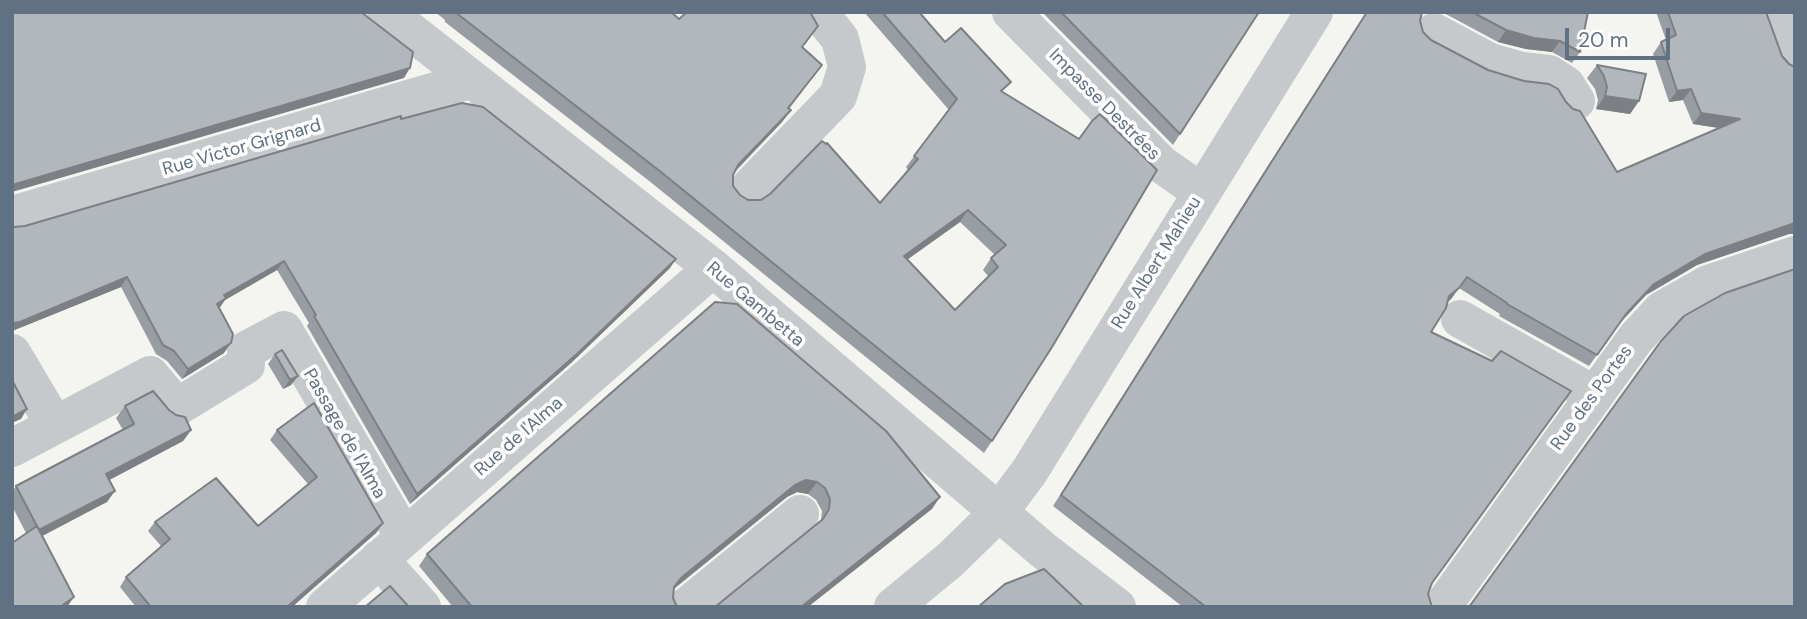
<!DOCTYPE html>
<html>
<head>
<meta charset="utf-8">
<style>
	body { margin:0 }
	#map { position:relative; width:1807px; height:619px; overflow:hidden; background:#f4f5f0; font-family:"DM Sans",sans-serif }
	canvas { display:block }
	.frame { position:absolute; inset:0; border:14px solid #617184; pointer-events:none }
	.scale { position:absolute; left:1565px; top:28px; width:105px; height:32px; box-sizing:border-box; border:4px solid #617184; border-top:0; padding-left:9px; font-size:21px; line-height:24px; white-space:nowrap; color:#617184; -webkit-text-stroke:5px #fff; paint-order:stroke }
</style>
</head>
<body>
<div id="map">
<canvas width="1807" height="619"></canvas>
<div class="frame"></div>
<div class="scale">20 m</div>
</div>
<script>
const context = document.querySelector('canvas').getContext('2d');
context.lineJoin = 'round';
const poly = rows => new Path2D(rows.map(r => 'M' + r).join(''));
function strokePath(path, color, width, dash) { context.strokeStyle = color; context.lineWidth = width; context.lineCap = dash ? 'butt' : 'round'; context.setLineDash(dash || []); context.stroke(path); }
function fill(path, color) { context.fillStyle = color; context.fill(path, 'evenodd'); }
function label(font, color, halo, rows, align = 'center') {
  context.font = font + ' "DM Sans",sans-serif'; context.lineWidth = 7; context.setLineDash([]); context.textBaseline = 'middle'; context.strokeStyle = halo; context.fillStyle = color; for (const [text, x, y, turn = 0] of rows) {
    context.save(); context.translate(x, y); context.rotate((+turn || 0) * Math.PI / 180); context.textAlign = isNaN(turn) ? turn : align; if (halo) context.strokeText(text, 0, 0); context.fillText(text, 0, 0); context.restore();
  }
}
strokePath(poly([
	[386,12,713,268,1043,550,1117,607],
	[1011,12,1161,164,1201,192],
	[1777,12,1795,59],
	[1434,32,1490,62,1522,71,1549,74,1566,85,1576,101],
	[746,191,838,96,847,67,840,39,819,12],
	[12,215,439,90,471,79],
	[1460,319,1595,395],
	[12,353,54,424],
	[12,448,150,375,177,407,246,365,246,350,284,330,404,537],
	[379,559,422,607],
	[325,607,713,268],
	[686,607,800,514],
	[893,607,951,559,999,512,1029,472,1314,12],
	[1442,607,1636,338,1662,310,1708,284,1795,255]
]), '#c6c9cc', 38);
fill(poly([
	[435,12,671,12,679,19,803,47,822,65,789,109,791,110,782,122,735,172,733,175,733,186,740,195,748,200,880,203,908,170,906,167,949,110,864,12,919,12,945,42,1003,93,1079,139,992,441,984,453,653,184,445,22,445,20],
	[960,222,995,255,991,258,983,270,988,276,955,310,907,260],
	[1042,12,1259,12,1173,145],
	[1367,12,1427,12,1422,14,1420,21,1423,32,1431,40,1488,70,1566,102,1617,172,1719,128,1693,124,1683,100,1669,102,1653,54,1661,42,1666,40,1656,12,1766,12,1782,56,1789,64,1795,67,1795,234,1789,234,1697,265,1646,295,1618,325,1589,366,1499,316,1500,314,1459,288,1451,299,1448,302,1431,332,1432,584,1428,594,1432,607,1183,607,1053,506,1259,180],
	[1442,12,1590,12,1588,13,1580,52,1572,63,1552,52,1526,49,1498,42],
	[1597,65,1639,101,1630,114,1596,109,1598,100,1595,89,1587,78],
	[401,119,670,268,571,363,410,504,307,326,309,323,277,270,225,300,219,309,224,353,182,379,167,361,156,354,121,287,12,331,12,226,14,227,25,226],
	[715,302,932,509,821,520,822,511,816,500,808,494,797,492,787,497,674,589,673,598,677,607,453,607,419,566,427,554],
	[275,354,298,376,291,385,283,389,268,364],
	[125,406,169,410,191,430,183,441,109,480,107,502,26,533,12,506,12,492,16,486,123,430,116,418],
	[277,430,383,523,376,533,292,607,136,607,120,587,126,577,161,546,148,531,155,522,258,526,308,484,270,440]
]), '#989da3');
fill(poly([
	[1506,30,1560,41,1552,52,1526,49,1498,42],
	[410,68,404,78,12,192,12,185],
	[1691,89,1683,100,1669,102,1677,91],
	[1605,96,1639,101,1630,114,1596,109],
	[791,110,782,122,730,176,738,165],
	[1701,113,1740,119,1732,130,1693,124],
	[968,210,960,222,895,268,904,256],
	[1795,223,1795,234,1789,234,1697,265,1646,295,1618,325,1589,366,1626,314,1654,284,1705,254],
	[676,259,670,268,571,363,410,504,417,494],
	[284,261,277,270,225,300,219,308,210,314,224,295],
	[127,277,121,287,12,331,12,323],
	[1459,288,1451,299,1441,308,1449,296],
	[231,343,224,353,182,379,188,369],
	[298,376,291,385,283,389,290,380],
	[27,409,21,419,12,423,12,417],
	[191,430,183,441,98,486,106,474],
	[806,480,817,482,808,494,797,492,787,497,672,590,681,578,795,485],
	[115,491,107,502,31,542,39,530],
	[940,497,932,509,808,607,801,607],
	[383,523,376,533,292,607,287,607],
	[74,597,67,607,60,607]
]), '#7c8084');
const building = poly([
	[12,12,361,12,413,52,410,68,12,185,12,12],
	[455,12,671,12,679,19,687,12,810,12,818,26,802,47,822,65,788,108,791,110,738,165,733,175,733,186,740,195,748,200,761,200,770,194,822,141,826,144,827,143,880,203,918,159,914,156,957,99,882,12,919,12,945,42,961,28,1011,82,1001,91,1079,139,1092,121,1100,114,1157,170,1052,347,992,441,661,172,455,12],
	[968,210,1006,245,991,258,998,267,955,310,904,256,968,210],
	[1061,12,1259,12,1180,134,1061,12],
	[1367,12,1422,12,1420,21,1423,32,1431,40,1488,70,1524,81,1549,84,1558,89,1566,102,1573,109,1580,111,1617,172,1740,119,1701,113,1691,89,1677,91,1661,42,1676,35,1668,12,1766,12,1782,56,1789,64,1795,67,1795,223,1705,254,1654,284,1626,314,1597,355,1507,304,1507,303,1467,277,1459,288,1449,296,1446,308,1431,332,1492,361,1501,351,1571,391,1432,583,1428,594,1432,607,1206,607,1061,495,1267,169,1367,12],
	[1472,12,1588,12,1580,52,1560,41,1534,38,1506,30,1472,12],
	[1597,65,1646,74,1639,101,1605,96,1607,87,1604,76,1597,65],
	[462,103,483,107,676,259,578,353,417,494,314,316,316,315,284,261,224,295,226,298,217,304,233,334,231,343,188,369,174,351,163,345,127,277,20,322,12,323,12,226,14,227,25,226,401,116,401,119,462,103],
	[1795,269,1795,607,1469,607,1661,341,1684,316,1725,293,1795,269],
	[715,302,737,304,886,431,940,497,801,607,715,607,823,519,829,509,830,499,825,488,817,482,806,480,795,485,681,578,674,587,673,598,677,607,472,607,427,554,715,302],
	[282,350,298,376,290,380,275,354,282,350],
	[12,380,27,409,12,417,12,380],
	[153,391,169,410,176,415,185,417,191,430,106,474,115,491,39,530,16,486,134,424,125,406,153,391],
	[314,403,383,523,287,607,151,607,126,577,170,539,155,522,216,478,258,526,317,477,277,430,314,403],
	[37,526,74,597,60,607,12,607,12,543,37,526],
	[1044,569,1084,607,978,607,1005,584,1044,569],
	[390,586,409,607,365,607,390,586]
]);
fill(building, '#b1b7bd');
strokePath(building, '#7c8084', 2);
label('18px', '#617184', '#fff', [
	["Impasse Destrées",1104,105,45],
	["Rue Victor Grignard",242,148,-16],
	["Rue Albert Mahieu",1157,263,-58],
	["Rue Gambetta",755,305,40],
	["Rue des Portes",1592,398,-54],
	["Passage de l'Alma",344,434,60],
	["Rue de l'Alma",519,437,-41]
]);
</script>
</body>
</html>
